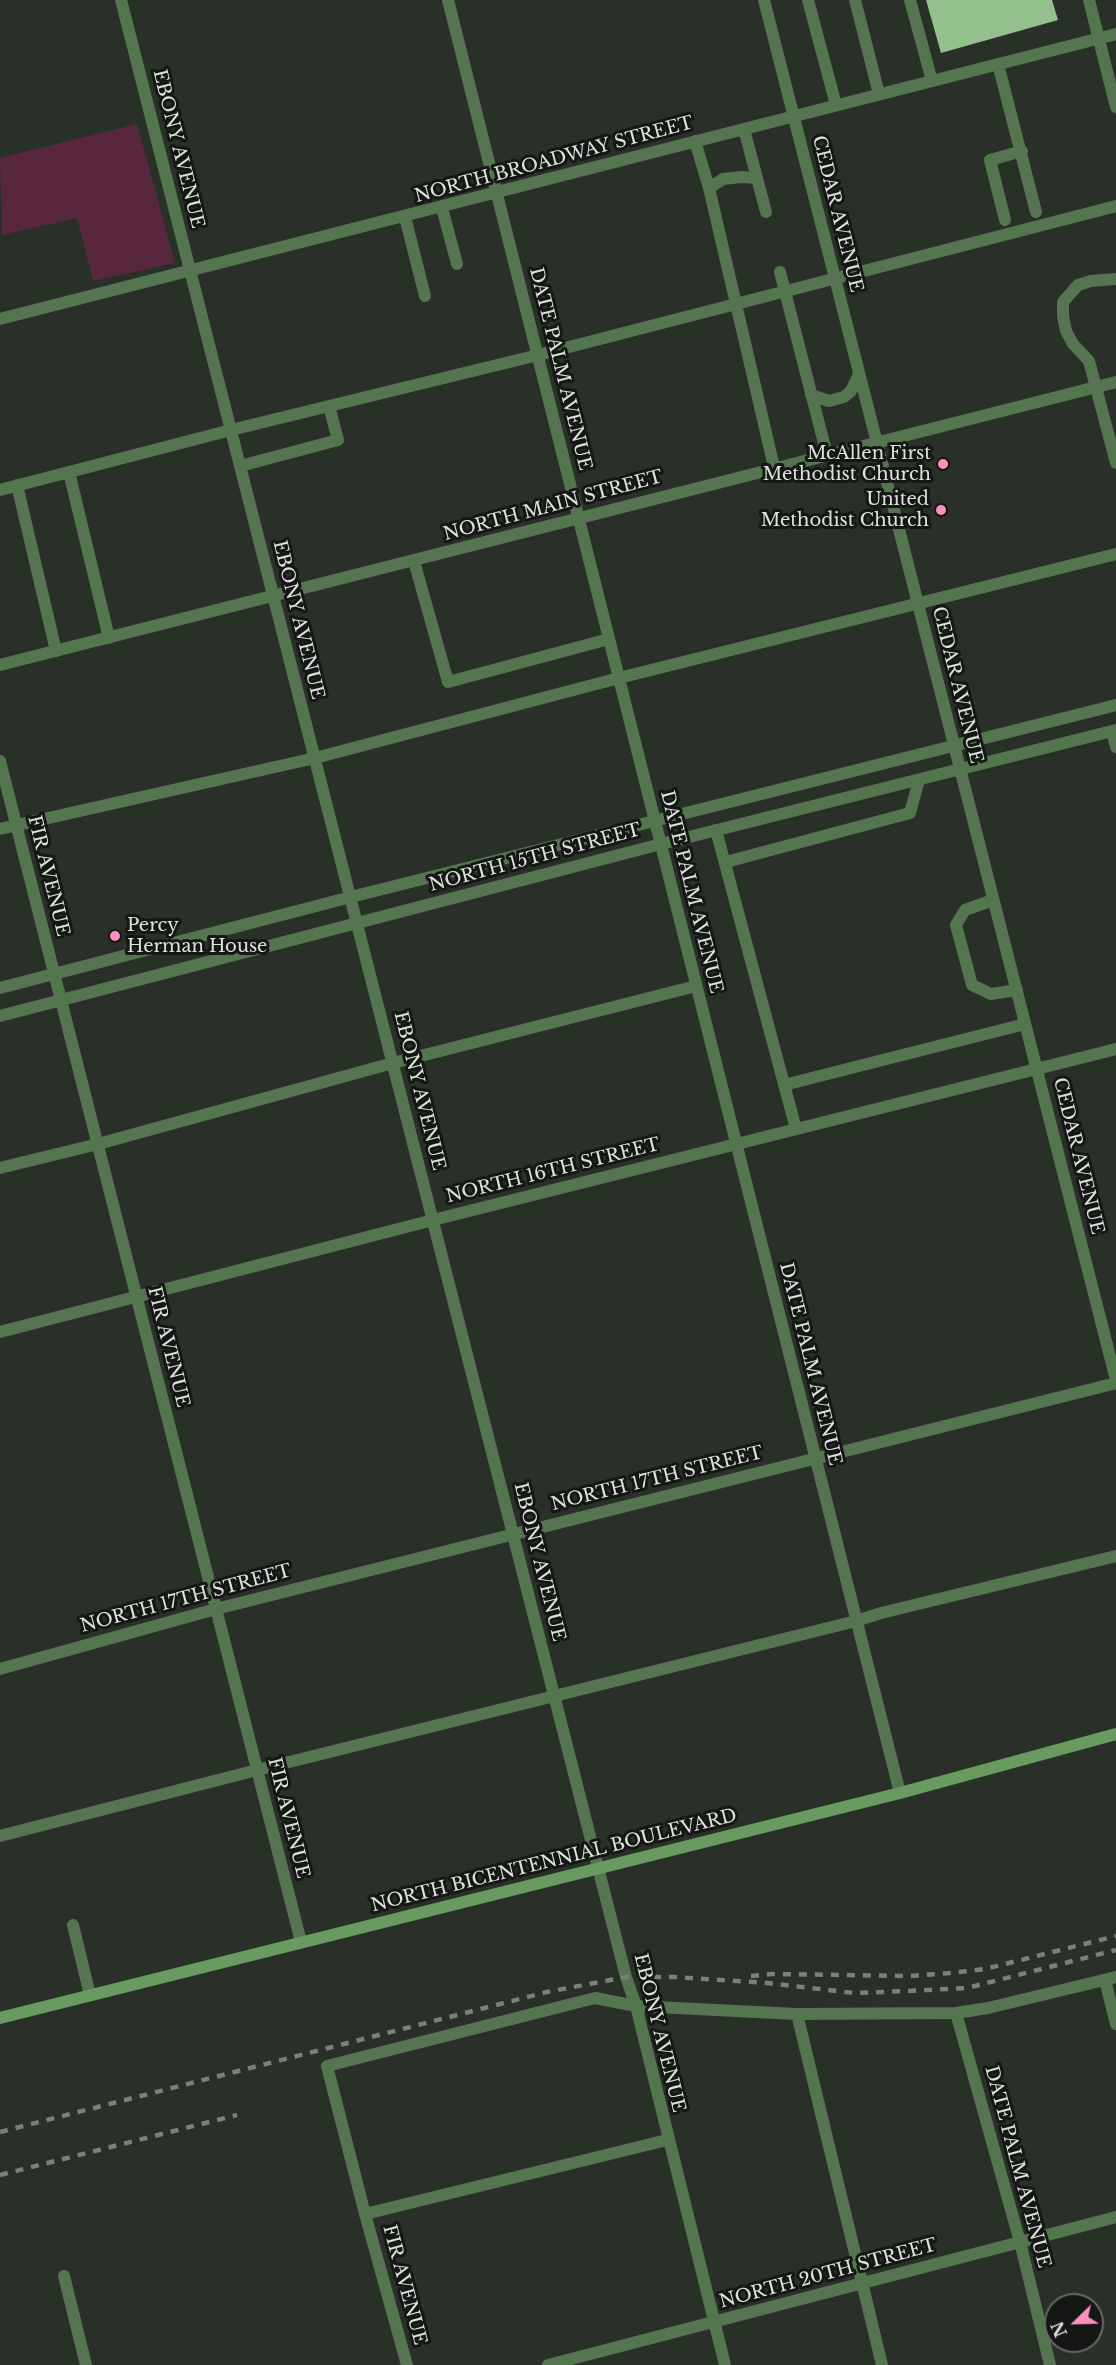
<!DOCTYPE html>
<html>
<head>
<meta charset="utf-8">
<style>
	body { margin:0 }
	#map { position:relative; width:1116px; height:2365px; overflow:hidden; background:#293028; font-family:"Libre Baskerville",serif }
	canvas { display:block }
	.north { position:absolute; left:1044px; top:2293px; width:60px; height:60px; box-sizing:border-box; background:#141714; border:2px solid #656864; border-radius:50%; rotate:247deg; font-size:16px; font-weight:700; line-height:24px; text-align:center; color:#dee2dd }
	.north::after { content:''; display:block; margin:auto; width:21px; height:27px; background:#fd8ec0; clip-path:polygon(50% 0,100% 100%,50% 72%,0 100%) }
</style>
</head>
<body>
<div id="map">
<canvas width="1116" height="2365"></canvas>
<div class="north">N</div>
</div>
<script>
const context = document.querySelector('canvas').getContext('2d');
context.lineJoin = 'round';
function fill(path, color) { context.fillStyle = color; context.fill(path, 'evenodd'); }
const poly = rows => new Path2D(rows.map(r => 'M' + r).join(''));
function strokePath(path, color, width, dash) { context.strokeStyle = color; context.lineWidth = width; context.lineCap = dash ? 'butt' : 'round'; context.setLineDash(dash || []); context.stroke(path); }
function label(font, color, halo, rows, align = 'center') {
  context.font = font + ' "Libre Baskerville",serif'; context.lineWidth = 6; context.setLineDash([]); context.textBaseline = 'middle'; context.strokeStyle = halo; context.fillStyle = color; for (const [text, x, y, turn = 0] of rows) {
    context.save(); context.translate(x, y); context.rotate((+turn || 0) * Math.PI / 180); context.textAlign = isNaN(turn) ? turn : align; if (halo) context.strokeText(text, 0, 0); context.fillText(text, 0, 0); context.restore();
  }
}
fill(poly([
	[137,124,175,263,93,281,77,218,2,235,0,158]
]), '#58273e');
fill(poly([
	[926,0,1052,0,1058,20,941,53]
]), '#93c08c');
strokePath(poly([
	[808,0,836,105],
	[855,0,879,94],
	[910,0,932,81],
	[998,64,1036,212],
	[744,129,766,212],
	[695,141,709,188,774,467],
	[709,188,723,179,741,177,757,178],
	[442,208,457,264],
	[405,217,425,296],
	[1005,220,990,160,1022,151],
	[780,272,827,455],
	[1116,279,1091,281,1078,285,1063,302,1063,316,1066,331,1073,344,1089,361,1116,463],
	[811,395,829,401,844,397,851,391,859,374],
	[240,466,338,440,329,406],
	[69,472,109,638],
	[17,485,56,651],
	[0,490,231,430,538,355,1116,206],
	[414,561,448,682,609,639],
	[1112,731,1116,747],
	[0,829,315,758,619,678,1116,554],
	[716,830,796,1129],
	[726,862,910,813,919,780],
	[993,900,965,910,956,925,972,985,991,994,1017,990],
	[784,1085,1025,1024],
	[0,1168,98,1144,393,1063,696,986],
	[0,1836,257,1770,856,1621,881,1613,1116,1556],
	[73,1925,90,1995],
	[1105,1980,1116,2024],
	[797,2014,882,2365],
	[667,2140,365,2214,327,2066,595,1998,636,2006,797,2014,956,2013,988,2008,1116,1977]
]), '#557450', 12);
strokePath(poly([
	[121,0,626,1977,636,2006,725,2365],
	[448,0,900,1793],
	[764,0,1116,1380],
	[1089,0,1116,107],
	[0,319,1116,34],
	[0,761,301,1942],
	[0,988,351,897,1116,705],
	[0,1016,661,844,1116,730],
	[0,1669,216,1609,1116,1383],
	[956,2013,1020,2242,1050,2365],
	[365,2214,407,2365],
	[64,2276,86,2365],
	[548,2365,1116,2217]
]), '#557450', 12);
strokePath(poly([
	[0,665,1116,382],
	[0,1332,433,1220,1116,1049]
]), '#557450', 12);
strokePath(poly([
	[0,2018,900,1793,1116,1734]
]), '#699b61', 12);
strokePath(poly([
	[751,1976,772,1974,910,1976,951,1973,985,1969,1116,1936],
	[0,2132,547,1992,626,1977,675,1977,767,1983,854,1993,908,1991,967,1988,1116,1950],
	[0,2175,237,2115]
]), '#7b807a', 4.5, [8, 8]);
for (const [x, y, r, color] of [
	[943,464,6,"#fd8ec0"],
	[941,510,6,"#fd8ec0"],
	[115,936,6,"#fd8ec0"]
]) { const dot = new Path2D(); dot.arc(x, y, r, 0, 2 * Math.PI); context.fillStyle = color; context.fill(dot); strokePath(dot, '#141714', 2); }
label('18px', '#dee2dd', '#141714', [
	["EBONY AVENUE",178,149,76],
	["NORTH BROADWAY STREET",554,160,-15],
	["CEDAR AVENUE",837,214,76],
	["DATE PALM AVENUE",560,369,76],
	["NORTH MAIN STREET",553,506,-15],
	["EBONY AVENUE",298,620,76],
	["CEDAR AVENUE",957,685,76],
	["NORTH 15TH STREET",535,858,-15],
	["FIR AVENUE",48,876,76],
	["DATE PALM AVENUE",691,892,76],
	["EBONY AVENUE",419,1091,76],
	["CEDAR AVENUE",1078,1156,76],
	["NORTH 16TH STREET",553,1171,-14],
	["FIR AVENUE",168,1347,76],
	["DATE PALM AVENUE",810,1364,76],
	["NORTH 17TH STREET",657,1479,-14],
	["EBONY AVENUE",539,1562,76],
	["NORTH 17TH STREET",186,1599,-15],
	["FIR AVENUE",288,1818,76],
	["NORTH BICENTENNIAL BOULEVARD",554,1861,-14],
	["EBONY AVENUE",659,2033,76],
	["DATE PALM AVENUE",1017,2167,75],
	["NORTH 20TH STREET",828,2274,-15],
	["FIR AVENUE",404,2285,75]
]);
label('18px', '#dee2dd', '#141714', [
	["McAllen First",931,454],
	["Methodist Church",931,475],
	["United",929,500],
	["Methodist Church",929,521],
	["Percy",127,926,"left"],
	["Herman House",127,947,"left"]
], 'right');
</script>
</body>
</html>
